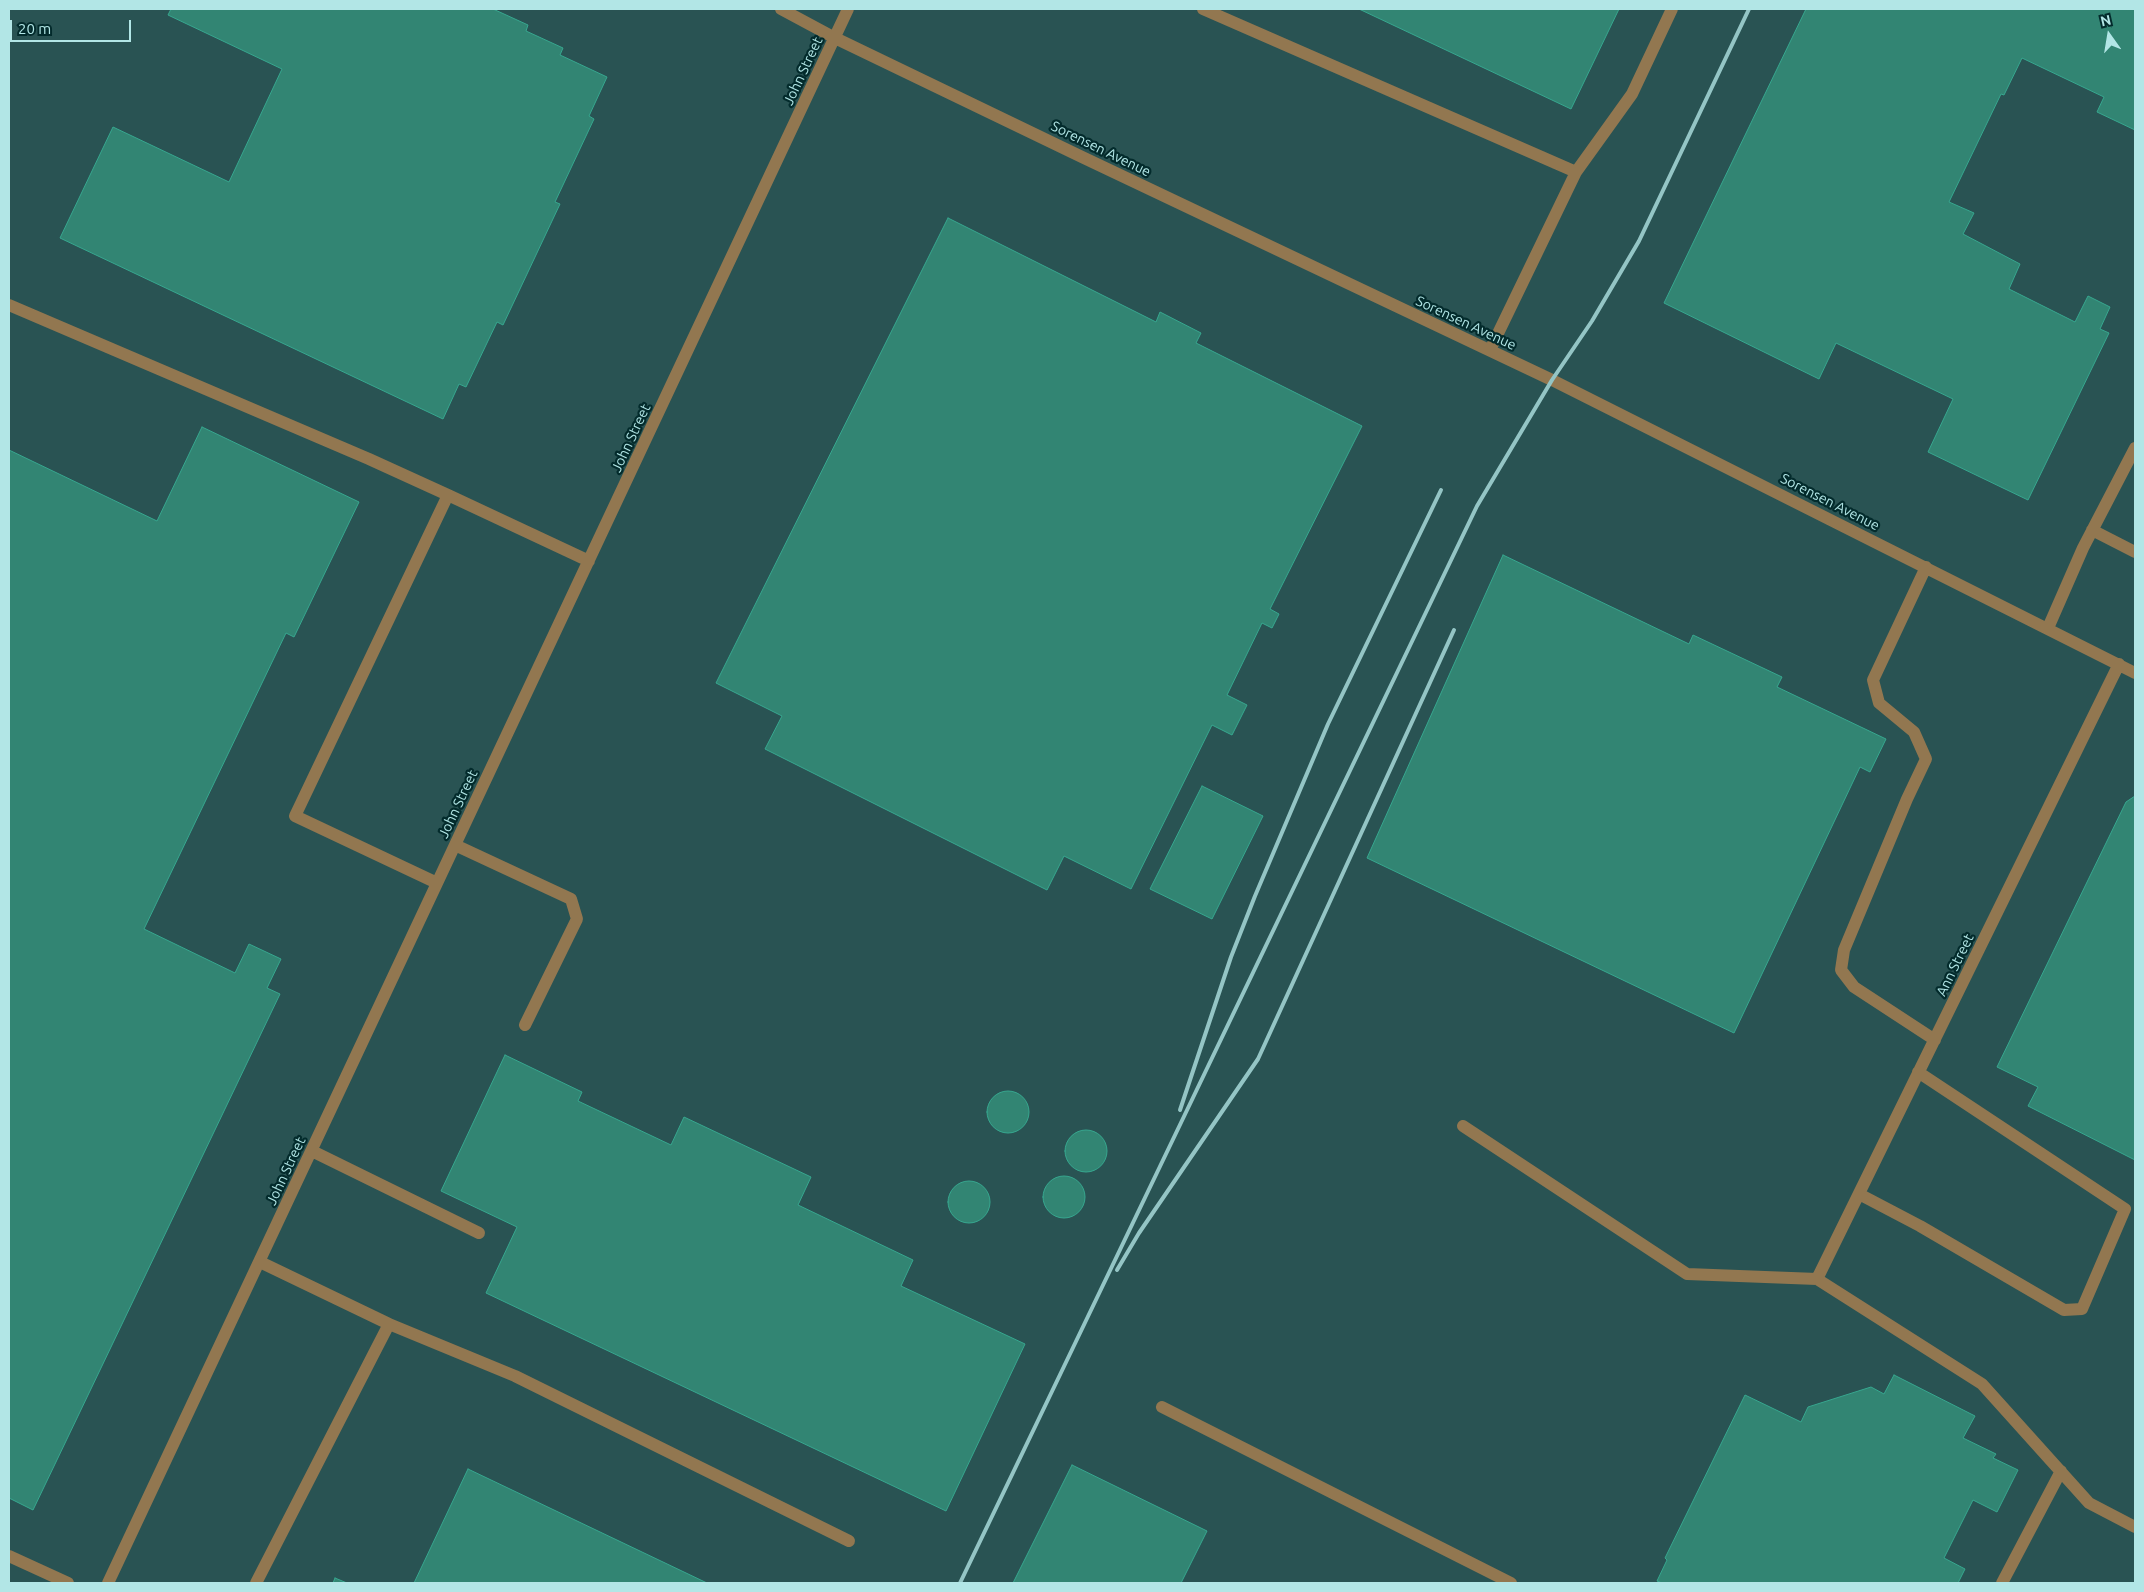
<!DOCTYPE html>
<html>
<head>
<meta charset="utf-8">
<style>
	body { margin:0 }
	#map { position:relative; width:2144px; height:1592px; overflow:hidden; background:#204545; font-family:Ubuntu,sans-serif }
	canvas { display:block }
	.frame { position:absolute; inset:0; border:10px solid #b2e6e6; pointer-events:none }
	.north { position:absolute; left:2084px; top:10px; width:50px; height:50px; -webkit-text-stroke:4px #032b2c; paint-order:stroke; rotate:347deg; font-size:14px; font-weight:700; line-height:20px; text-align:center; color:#b2e6e6 }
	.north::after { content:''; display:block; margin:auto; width:18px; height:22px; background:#b2e6e6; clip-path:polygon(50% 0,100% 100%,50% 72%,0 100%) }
	.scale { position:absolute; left:10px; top:20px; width:121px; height:22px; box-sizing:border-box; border:2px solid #b2e6e6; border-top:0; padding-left:6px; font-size:15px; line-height:18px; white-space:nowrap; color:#b2e6e6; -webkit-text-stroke:4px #032b2c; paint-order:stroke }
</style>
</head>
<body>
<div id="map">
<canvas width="2144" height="1592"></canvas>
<div class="frame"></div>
<div class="north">N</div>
<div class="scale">20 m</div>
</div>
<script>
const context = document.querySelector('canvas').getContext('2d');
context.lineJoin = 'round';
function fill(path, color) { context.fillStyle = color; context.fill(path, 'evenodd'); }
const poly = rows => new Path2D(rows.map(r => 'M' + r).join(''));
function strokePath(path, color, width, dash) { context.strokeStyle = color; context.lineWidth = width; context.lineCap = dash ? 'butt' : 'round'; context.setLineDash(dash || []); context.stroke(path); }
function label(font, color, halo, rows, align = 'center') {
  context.font = font + ' Ubuntu,sans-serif'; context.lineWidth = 4.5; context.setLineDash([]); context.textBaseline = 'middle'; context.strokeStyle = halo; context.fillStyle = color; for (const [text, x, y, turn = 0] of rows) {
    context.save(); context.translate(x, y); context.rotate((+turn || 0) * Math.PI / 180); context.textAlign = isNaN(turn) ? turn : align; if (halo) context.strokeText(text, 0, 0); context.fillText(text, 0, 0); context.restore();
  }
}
fill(poly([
	[9,9,2135,9,2135,1583,9,1583]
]), '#295353');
const building = poly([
	[171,9,493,9,528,25,526,31,563,48,560,55,607,77,589,116,594,119,555,202,560,204,503,325,497,322,466,387,459,384,443,419,60,238,113,127,229,182,282,69,168,15,171,9],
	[1359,9,1619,9,1571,109,1359,9],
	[1806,9,2135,9,2135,130,2097,112,2104,97,2022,58,2004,95,2001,94,1949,202,1974,213,1963,234,2020,264,2009,289,2075,322,2088,296,2110,307,2100,329,2109,333,2028,500,1928,452,1953,399,1836,343,1819,379,1664,303,1806,9],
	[948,218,1156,322,1160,312,1201,333,1196,343,1362,426,1270,609,1279,614,1272,628,1262,623,1227,695,1247,705,1232,735,1212,725,1131,889,1064,856,1047,890,765,749,782,716,716,683,948,218],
	[202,427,359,502,294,637,286,633,144,929,235,973,249,944,281,959,267,988,280,994,33,1510,9,1498,9,450,157,521,202,427],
	[1503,555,1689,644,1693,635,1782,677,1777,687,1886,739,1870,772,1860,767,1734,1033,1367,858,1503,555],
	[1202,786,1263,816,1212,919,1150,889,1202,786],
	[2135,796,2135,1160,2028,1106,2038,1087,1997,1067,2126,802,2135,796],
	[505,1055,582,1092,578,1101,671,1145,684,1117,811,1177,798,1205,913,1260,901,1286,1025,1344,946,1511,486,1293,517,1227,441,1191,505,1055],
	'987 1112a21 21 0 1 1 42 0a21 21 0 1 1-42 0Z',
	'1065 1151a21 21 0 1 1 42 0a21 21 0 1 1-42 0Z',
	'1043 1197a21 21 0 1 1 42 0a21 21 0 1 1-42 0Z',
	'948 1202a21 21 0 1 1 42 0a21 21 0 1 1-42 0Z',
	[1894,1375,1975,1416,1963,1438,1996,1454,1993,1458,2018,1470,1997,1512,1973,1500,1944,1558,1965,1569,1958,1583,1662,1583,1657,1581,1667,1560,1665,1558,1745,1395,1801,1422,1808,1407,1871,1387,1884,1394,1894,1375],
	[1072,1465,1207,1531,1181,1583,1013,1583,1072,1465],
	[468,1469,707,1583,414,1583,468,1469],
	[335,1578,347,1583,333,1583,335,1578]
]);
fill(building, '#328573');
strokePath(building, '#37a78f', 1);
strokePath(poly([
	[781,9,835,38,1082,157,1552,380,2135,673],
	[1203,9,1576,172,1490,350],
	[1576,172,1632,94,1672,9],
	[9,305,369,459,448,495],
	[2092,530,2135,552],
	[1926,567,1873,680,1879,703,1914,732,1926,759,1907,799,1844,950,1841,970,1854,987,1935,1040],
	[2048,628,2083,548,2135,448],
	[455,845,571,899,577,919,525,1025],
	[437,883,295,816,448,495,589,561],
	[1463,1126,1687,1274,1817,1279,1982,1384,2089,1503,2135,1527],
	[312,1151,479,1233],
	[1859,1194,1920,1226,2064,1310,2082,1309,2125,1209,1918,1072],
	[1817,1279,2119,664],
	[389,1324,515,1376,849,1541],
	[1162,1407,1511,1583],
	[9,1556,68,1583],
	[108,1583,848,9],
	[256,1583,389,1324,260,1262],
	[2002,1583,2061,1471]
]), '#927750', 12);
strokePath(poly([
	[1180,1110,1231,957,1255,896,1328,724,1441,490],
	[1117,1270,1139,1233,1258,1059,1454,630],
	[960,1583,1477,506,1552,380,1592,321,1639,241,1749,9]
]), '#94c5c5', 4);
label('14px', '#b2e6e6', '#032b2c', [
	["John Street",803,71,-65],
	["Sorensen Avenue",1101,149,26],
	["Sorensen Avenue",1466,323,25],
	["John Street",631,438,-65],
	["Sorensen Avenue",1830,502,27],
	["John Street",458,804,-65],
	["Ann Street",1955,965,-64],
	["John Street",286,1171,-65]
]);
</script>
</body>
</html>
